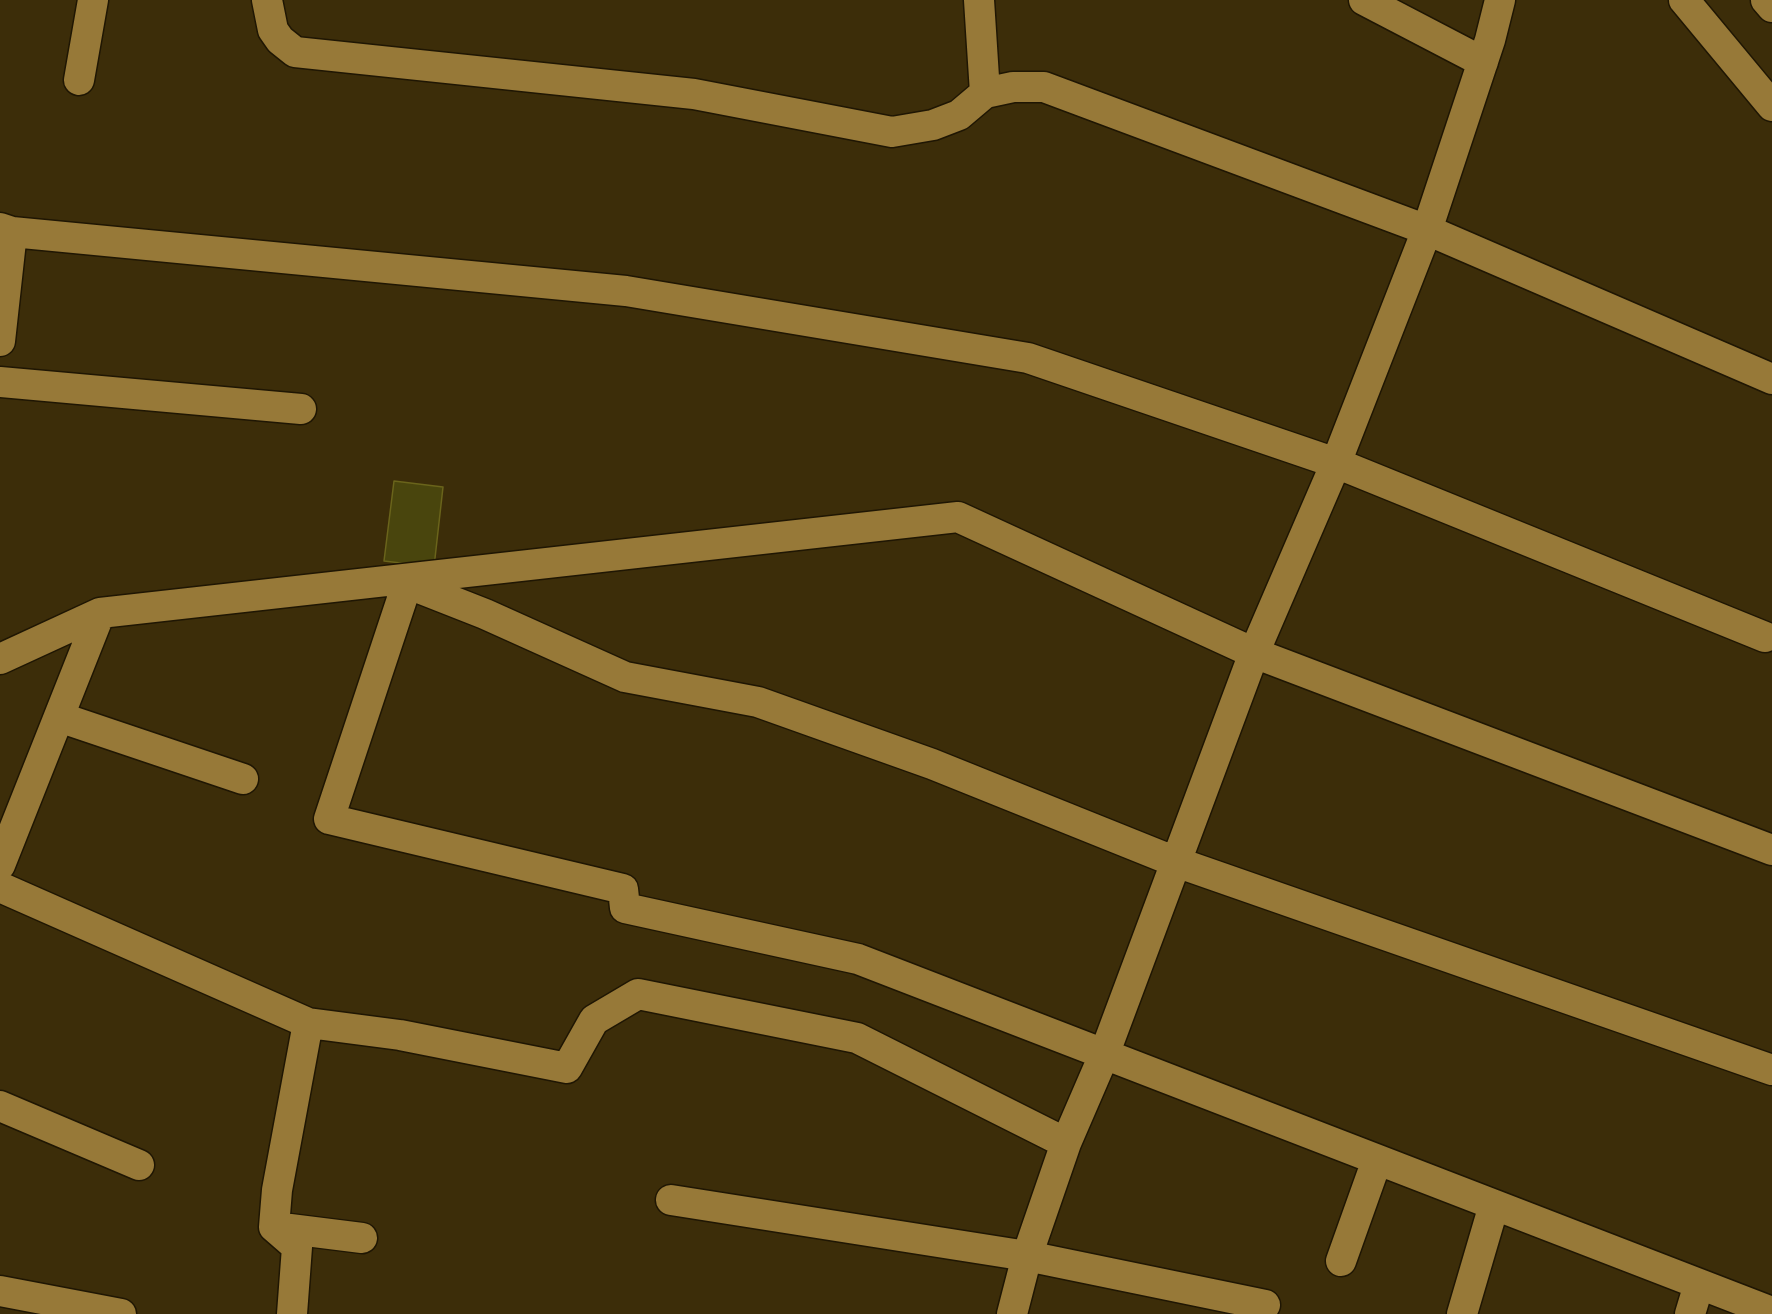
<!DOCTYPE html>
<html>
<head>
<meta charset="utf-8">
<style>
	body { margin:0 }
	canvas { display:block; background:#3c2d09 }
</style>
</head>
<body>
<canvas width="1772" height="1314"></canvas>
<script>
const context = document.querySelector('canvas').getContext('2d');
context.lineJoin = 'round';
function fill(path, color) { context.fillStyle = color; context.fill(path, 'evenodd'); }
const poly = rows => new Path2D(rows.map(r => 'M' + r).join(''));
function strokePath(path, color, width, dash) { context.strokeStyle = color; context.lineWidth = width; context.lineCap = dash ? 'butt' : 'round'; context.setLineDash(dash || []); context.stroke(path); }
const building = poly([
	[394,481,443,487,434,567,384,561,394,481]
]);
fill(building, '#49450d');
strokePath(building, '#6a641b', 1.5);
const minor = poly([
	[267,0,273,30,280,40,295,52,694,94,892,132,933,125,959,115,985,93,1013,87,1044,87,1427,230,1772,379],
	[979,0,985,93],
	[1364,0,1483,62],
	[1684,0,1772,106],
	[1766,0,1772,7],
	[79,80,93,0],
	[0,228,12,232,626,291,1028,358,1336,463,1765,637],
	[0,341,12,232],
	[0,382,301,409],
	[401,581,485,614,625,677,758,702,932,764,1176,862,1772,1070],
	[407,584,329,819,623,889,625,908,858,959,1772,1312],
	[0,659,100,613,958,517,1254,653,1772,850],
	[59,717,243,779],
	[0,865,100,613],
	[0,887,308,1023,400,1035,567,1068,594,1020,638,994,857,1038,1066,1143,1104,1055,1254,653,1336,463,1427,230,1490,40,1500,0],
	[0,1106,139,1165],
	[1066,1143,1027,1256,1265,1305],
	[671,1200,1027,1256,1012,1314],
	[274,1227,362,1238],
	[1341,1261,1377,1160],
	[0,1291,121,1314],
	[292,1314,297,1247,274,1227,277,1190,308,1023],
	[1462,1314,1494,1205],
	[1690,1314,1699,1284]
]);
strokePath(minor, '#1f1603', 33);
strokePath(minor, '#977938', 30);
</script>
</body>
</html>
